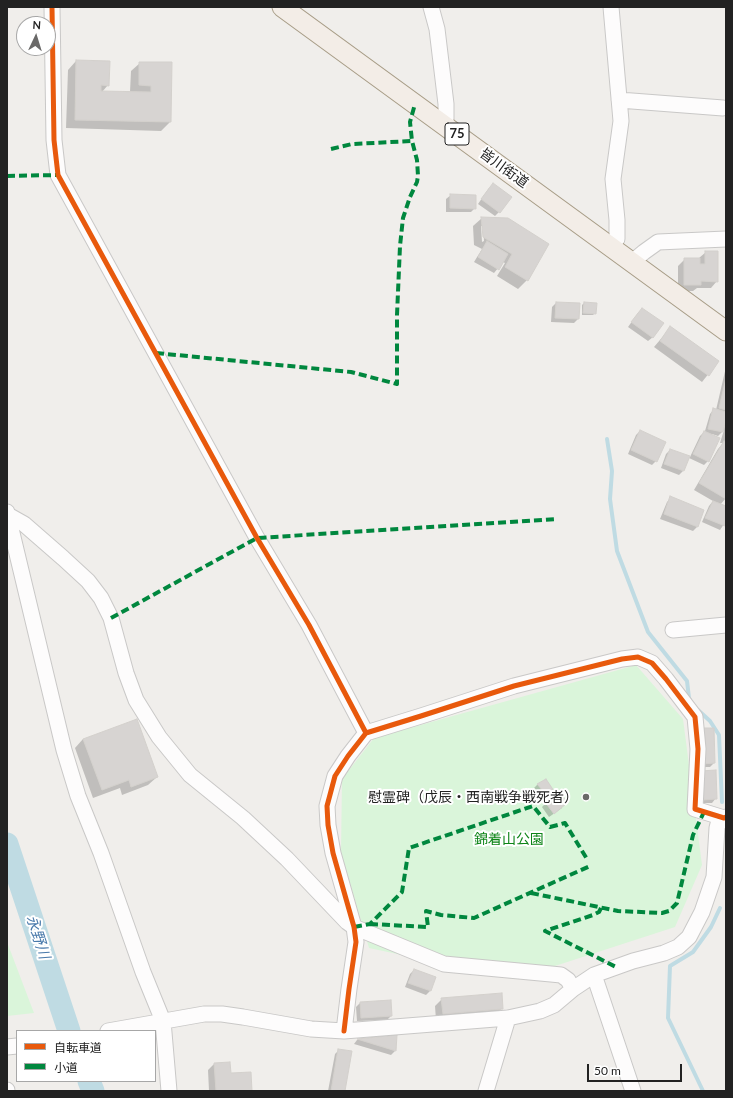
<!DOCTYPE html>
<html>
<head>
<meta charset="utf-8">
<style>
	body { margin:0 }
	#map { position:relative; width:733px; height:1098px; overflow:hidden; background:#f0eeeb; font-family:Lato,"Noto Sans JP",sans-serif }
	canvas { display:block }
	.frame { position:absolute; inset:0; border:8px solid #222; pointer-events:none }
	.legend { position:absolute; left:16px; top:1030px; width:140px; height:52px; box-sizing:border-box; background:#fff; border:1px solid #a7a7a7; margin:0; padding:5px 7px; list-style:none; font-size:12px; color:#222 }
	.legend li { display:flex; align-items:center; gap:8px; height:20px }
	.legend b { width:20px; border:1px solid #a7a7a7 }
	.north { position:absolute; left:16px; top:16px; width:40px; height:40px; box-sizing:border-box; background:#fff; border:1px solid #a7a7a7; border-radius:50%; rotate:4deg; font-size:11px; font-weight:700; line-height:16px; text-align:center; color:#222 }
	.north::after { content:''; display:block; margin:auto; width:14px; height:18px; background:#6a6968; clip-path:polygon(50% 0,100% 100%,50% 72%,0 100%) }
	.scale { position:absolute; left:587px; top:1064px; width:95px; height:18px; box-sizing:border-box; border:2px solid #222; border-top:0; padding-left:5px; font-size:12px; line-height:14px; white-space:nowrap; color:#222; -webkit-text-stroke:3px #fff; paint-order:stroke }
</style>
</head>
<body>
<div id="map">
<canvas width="733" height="1098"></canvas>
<div class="frame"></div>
<ul class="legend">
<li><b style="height:5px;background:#e8590c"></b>自転車道</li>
<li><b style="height:5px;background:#00873e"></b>小道</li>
</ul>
<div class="north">N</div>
<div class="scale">50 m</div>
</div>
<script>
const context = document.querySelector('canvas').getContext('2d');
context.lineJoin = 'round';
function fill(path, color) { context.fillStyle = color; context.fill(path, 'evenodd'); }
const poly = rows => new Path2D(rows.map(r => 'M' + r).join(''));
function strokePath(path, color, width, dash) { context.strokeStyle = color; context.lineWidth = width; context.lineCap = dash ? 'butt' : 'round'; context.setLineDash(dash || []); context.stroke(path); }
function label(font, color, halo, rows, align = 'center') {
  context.font = font + ' Lato,"Noto Sans JP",sans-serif'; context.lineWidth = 4; context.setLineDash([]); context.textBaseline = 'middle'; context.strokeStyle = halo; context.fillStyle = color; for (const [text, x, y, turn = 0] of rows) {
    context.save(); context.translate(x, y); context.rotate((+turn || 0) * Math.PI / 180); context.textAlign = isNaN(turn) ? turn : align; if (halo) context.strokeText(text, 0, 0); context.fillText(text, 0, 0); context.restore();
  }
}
fill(poly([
	[636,665,683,719,702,865,675,927,515,979,369,948,341,852,342,779,374,738],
	[7,942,34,1013,7,1016]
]), '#daf5da');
fill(poly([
	[76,61,108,85,102,92,130,92,131,71,140,63,170,122,161,131,66,128,68,70],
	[489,188,499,212,495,216,478,204],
	[451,195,475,208,471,212,446,212,446,199],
	[482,218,547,244,527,280,518,289,497,276,505,263,503,262,494,273,474,262,482,249,474,245,473,226],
	[481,226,483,226,484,241,482,242],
	[706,252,717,281,711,288,697,288,693,291,678,291,678,266,685,259,699,258],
	[556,303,578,319,574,323,551,322,552,307],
	[584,303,595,313,593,315,582,315,582,305],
	[638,313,653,337,648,341,628,327],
	[671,327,718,362,702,382,654,347],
	[726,367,726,498,720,505,726,508,726,521,720,530,702,522,709,506,713,501,694,490,718,449,723,443,720,443,724,430,718,436,712,434,708,461,704,465,689,458,683,471,679,475,661,468,666,454,670,450,690,457,700,436,705,431,710,414,714,409,716,410],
	[640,431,656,461,652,465,628,454,636,435],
	[671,498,703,510,697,527,693,531,660,519,667,502],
	[697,734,714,763,710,767,698,767],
	[83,739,157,777,148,785,122,795,120,788,93,798,75,748],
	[696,776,716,798,712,803,698,803],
	[538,784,562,808,549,817,542,807,546,803,534,788],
	[414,970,435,978,430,991,426,995,405,987,410,974],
	[442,999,502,1008,496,1015,436,1020,435,1006],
	[360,1003,391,1016,387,1020,357,1021,356,1007],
	[396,1036,395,1051,391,1055,354,1044,357,1040],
	[339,1050,344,1091,328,1091,335,1054],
	[215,1063,251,1091,209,1091,208,1070]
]), '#0003');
strokePath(poly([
	[607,439,612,471,610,499,617,551,648,632,687,681,689,698,690,700],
	[698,710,710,721,719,735,722,802],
	[703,1091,668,1018,670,966,693,952,711,927,720,908]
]), '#bfdbe3', 4);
strokePath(poly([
	[7,844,69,1031],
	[89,1081,93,1091]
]), '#bfdbe3', 23);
const building = poly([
	[76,60,110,61,109,86,101,85,101,91,151,92,151,86,139,85,139,62,172,62,171,122,75,120,76,60],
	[493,183,512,197,500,213,481,199,493,183],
	[450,194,476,195,476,209,450,208,450,194],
	[481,217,508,218,549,244,528,281,505,267,512,254,483,237,481,217],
	[487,241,508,254,499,270,478,257,487,241],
	[705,251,718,251,718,282,701,281,701,285,684,285,684,258,700,258,700,264,705,264,705,251],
	[556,302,580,303,579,319,555,318,556,302],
	[584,302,597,303,596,314,583,313,584,302],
	[642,308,664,323,653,338,631,322,642,308],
	[670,326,719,361,709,376,660,341,670,326],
	[726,378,726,410,719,408,726,378],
	[713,408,726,412,726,421,723,432,708,429,713,408],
	[640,430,666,442,657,462,631,450,640,430],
	[704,431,720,438,709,462,693,454,704,431],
	[724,441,726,442,726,499,699,483,724,441],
	[670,449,690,456,684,471,664,464,670,449],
	[670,496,704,510,698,527,664,514,670,496],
	[713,501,726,506,725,526,705,518,713,501],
	[137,719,158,777,131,787,129,780,102,790,83,739,137,719],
	[701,728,714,728,715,763,702,764,701,728],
	[716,770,717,799,702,800,700,771,716,770],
	[546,779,556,794,560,792,567,803,554,814,545,802,549,798,537,784,546,779],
	[414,969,436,977,431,991,408,983,414,969],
	[502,993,503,1009,443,1014,441,998,502,993],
	[391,1000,392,1016,361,1018,360,1002,391,1000],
	[397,1035,396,1051,357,1039,397,1035],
	[338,1049,352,1051,345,1091,331,1091,338,1049],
	[230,1062,231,1073,251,1072,252,1091,216,1091,214,1063,230,1062]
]);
fill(building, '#d7d4d2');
strokePath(building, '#d3d0cc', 1);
const minor = poly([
	[52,7,54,140,58,175,257,538,309,625,366,733],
	[431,7,437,29,446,104,446,126],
	[619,100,723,108],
	[610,246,617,239,617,220,613,179,621,121,611,7],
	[632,262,644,252,658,242,726,239],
	[7,512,64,750,78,796,101,853,143,972,163,1021,169,1091],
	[8,515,24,524,63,558,88,581,101,598,111,618,126,673,136,700,159,737,190,775,243,818,287,859,347,922,354,927,444,964,551,974,561,975,568,980,573,989],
	[673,630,726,625],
	[594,975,633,1091],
	[108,1031,204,1014,222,1014,243,1017,311,1029,344,1031,508,1018,540,1011,554,1005,573,989,594,975,633,961,664,953,678,947,689,937,702,912,714,877,717,828,718,824,726,817],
	[344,1031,349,989,356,942,354,927,333,853,328,825,327,806,335,776,348,756,366,733,421,716,514,686,622,659,638,657,652,663,666,679,695,717,698,749,695,809,724,818],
	[7,1047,17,1046],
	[7,1090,7,1091],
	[486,1091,508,1018]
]);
const major = poly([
	[282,7,726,331]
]);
strokePath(minor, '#c9c8c7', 17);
strokePath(major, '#a79c86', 21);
strokePath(minor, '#fdfcfc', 15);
strokePath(major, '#f3ede7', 19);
strokePath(poly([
	[331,149,352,144,412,141,410,122,415,104],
	[7,176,58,175],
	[156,353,351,372,397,384,397,315,400,246,403,218,410,197,417,182,418,176,417,160,412,141],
	[111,618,257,538,557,519],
	[531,893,618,911,662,913,669,911,677,903,693,835,704,812],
	[601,908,599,912,593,915,545,931,616,967],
	[370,924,428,927,426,911,441,915,474,918,590,866],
	[354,927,370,924,402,892,409,848,533,806,550,827,565,823,587,859]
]), '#00873e', 4, [8, 4]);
strokePath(poly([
	[52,7,54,140,58,175,257,538,309,625,366,733],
	[344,1031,349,989,356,942,354,927,333,853,328,825,327,806,335,776,348,756,366,733,421,716,514,686,622,659,638,657,652,663,666,679,695,717,698,749,695,809,724,818,726,817]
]), '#e8590c', 5);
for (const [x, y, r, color] of [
	[586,797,4,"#6a6968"]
]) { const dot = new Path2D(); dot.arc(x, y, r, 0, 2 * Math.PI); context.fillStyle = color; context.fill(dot); strokePath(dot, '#fff', 1.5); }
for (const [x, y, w] of [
	[457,134,24]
]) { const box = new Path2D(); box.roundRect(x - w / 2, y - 11, w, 22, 3); context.fillStyle = '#fff'; context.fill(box); strokePath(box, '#222', 1); }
label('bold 13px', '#222', null, [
	["75",457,134]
]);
label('14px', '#222', '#fff', [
	["皆川街道",504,168,36]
]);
label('14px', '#222', '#fff', [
	["慰霊碑（戊辰・西南戦争戦死者）",578,797]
], 'right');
label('14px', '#0c8416', '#fff', [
	["錦着山公園",509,839]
]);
label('italic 15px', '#4a7aab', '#fff', [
	["永野川",38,937,72]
]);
</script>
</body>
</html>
